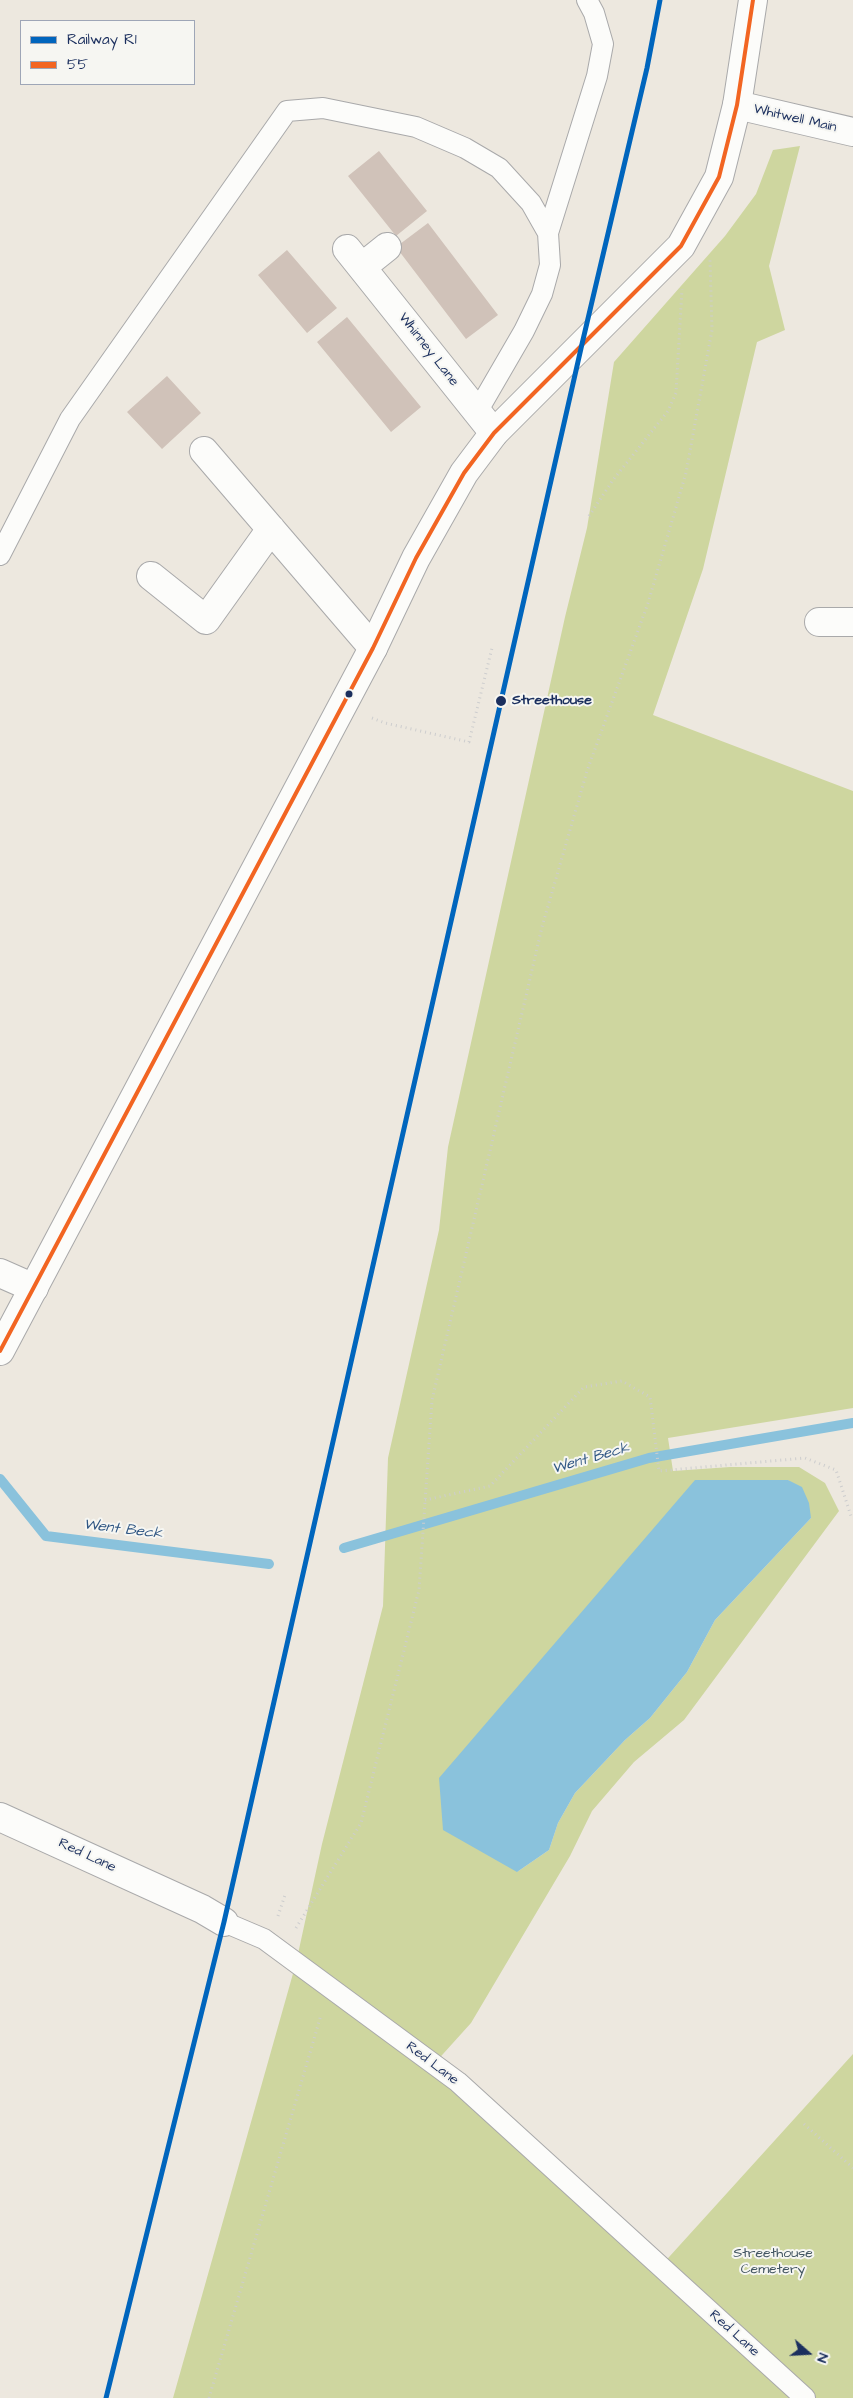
<!DOCTYPE html>
<html>
<head>
<meta charset="utf-8">
<style>
	body { margin:0 }
	#map { position:relative; width:853px; height:2398px; overflow:hidden; background:#ede8df; font-family:"Architects Daughter",sans-serif }
	canvas { display:block }
	.legend { position:absolute; left:20px; top:20px; width:175px; height:65px; box-sizing:border-box; background:#f6f6f2; border:1px solid #9ea6b7; margin:0; padding:6px 9px; list-style:none; font-size:15px; color:#1b2f5e }
	.legend li { display:flex; align-items:center; gap:10px; height:25px }
	.legend b { width:25px; border:1px solid #9ea6b7 }
	.north { position:absolute; left:783px; top:2328px; width:50px; height:50px; -webkit-text-stroke:4px #f6f6f2; paint-order:stroke; rotate:109deg; font-size:14px; font-weight:700; line-height:20px; text-align:center; color:#1b2f5e }
	.north::after { content:''; display:block; margin:auto; width:18px; height:22px; background:#1b2f5e; clip-path:polygon(50% 0,100% 100%,50% 72%,0 100%) }
</style>
</head>
<body>
<div id="map">
<canvas width="853" height="2398"></canvas>
<ul class="legend">
<li><b style="height:6px;background:#0065bd"></b>Railway R1</li>
<li><b style="height:6px;background:#f26522"></b>55</li>
</ul>
<div class="north">N</div>
</div>
<script>
const context = document.querySelector('canvas').getContext('2d');
context.lineJoin = 'round';
function fill(path, color) { context.fillStyle = color; context.fill(path, 'evenodd'); }
const poly = rows => new Path2D(rows.map(r => 'M' + r).join(''));
function strokePath(path, color, width, dash) { context.strokeStyle = color; context.lineWidth = width; context.lineCap = dash ? 'butt' : 'round'; context.setLineDash(dash || []); context.stroke(path); }
function label(font, color, halo, rows, align = 'center') {
  context.font = font + ' "Architects Daughter",sans-serif'; context.lineWidth = 4; context.setLineDash([]); context.textBaseline = 'middle'; context.strokeStyle = halo; context.fillStyle = color; for (const [text, x, y, turn = 0] of rows) {
    context.save(); context.translate(x, y); context.rotate((+turn || 0) * Math.PI / 180); context.textAlign = isNaN(turn) ? turn : align; if (halo) context.strokeText(text, 0, 0); context.fillText(text, 0, 0); context.restore();
  }
}
fill(poly([
	[800,146,769,266,785,330,757,342,703,569,653,715,853,791,853,1408,668,1438,673,1471,730,1467,799,1467,825,1483,839,1511,684,1720,634,1762,592,1811,570,1856,471,2023,434,2064,660,2267,853,2054,853,2398,173,2398,296,1963,322,1844,383,1606,388,1458,439,1230,448,1147,565,617,587,528,614,362,725,236,756,194,773,150],
	[788,1480,811,1518,715,1620,687,1672,650,1718,625,1740,575,1793,558,1823,549,1850,517,1872]
]), '#ced69f');
fill(poly([
	[695,1480,788,1480,802,1487,809,1503,811,1518,715,1620,687,1672,650,1718,625,1740,575,1793,558,1823,549,1850,517,1872,443,1830,439,1778]
]), '#8ac2dc');
strokePath(poly([
	[0,1479,46,1536,269,1564],
	[344,1548,649,1458,853,1423]
]), '#8ac2dc', 10);
fill(poly([
	[379,151,427,211,396,236,348,176],
	[428,223,498,315,466,339,396,247],
	[287,250,337,308,307,333,258,275],
	[347,317,421,407,391,432,317,342],
	[167,376,201,413,162,449,127,412]
]), '#d0c2b9');
const service = poly([
	[548,233,597,76,603,44,594,13,587,0],
	[0,555,70,419,287,111,323,108,416,127,465,148,499,168,531,203,548,233,550,265,542,294,524,331,477,412],
	[224,1922,264,1939,458,2082,805,2398]
]);
const minor = poly([
	[737,105,853,132],
	[347,249,494,433],
	[362,267,387,247],
	[204,451,373,648],
	[151,576,206,620,271,529],
	[819,622,853,622],
	[0,1273,34,1288],
	[0,1817,202,1909,224,1922]
]);
const tertiary = poly([
	[0,1351,373,648,416,558,464,473,494,433,681,246,719,177,737,105,753,0]
]);
strokePath(service, '#a9a9aa', 22);
strokePath(minor, '#a9a9aa', 30);
strokePath(tertiary, '#a9a9aa', 30);
strokePath(poly([
	[589,516,613,480,668,411,676,393,682,289],
	[372,718,385,723,469,742,492,648],
	[425,1500,490,1486,584,1387,622,1381,650,1397,659,1471,805,1458,836,1470,851,1516,853,1516],
	[278,1916,285,1895],
	[296,1928,361,1823,419,1590,432,1400,542,927,587,771,648,603,686,473,712,330,710,260],
	[804,2124,853,2168],
	[209,2398,321,2015]
]), '#cdcdce', 3, [1, 4]);
strokePath(service, '#fcfcfa', 20);
strokePath(minor, '#fcfcfa', 28);
strokePath(tertiary, '#fcfcfa', 28);
strokePath(poly([
	[0,1351,373,648,416,558,464,473,494,433,681,246,719,177,737,105,753,0]
]), '#f26522', 4);
strokePath(poly([
	[106,2398,224,1922,582,344,647,68,660,0]
]), '#0065bd', 5);
for (const [x, y, r, color] of [
	[349,694,4.5,"#1b2f5e"],
	[501,701,6,"#1b2f5e"]
]) { const dot = new Path2D(); dot.arc(x, y, r, 0, 2 * Math.PI); context.fillStyle = color; context.fill(dot); strokePath(dot, '#f6f6f2', 2); }
label('14px', '#1b2f5e', '#f6f6f2', [
	["Whitwell Main",795,119,13],
	["Whinney Lane",428,350,52],
	["Red Lane",87,1856,25],
	["Red Lane",432,2064,37],
	["Red Lane",734,2334,42]
]);
label('bold 14px', '#1b2f5e', '#f6f6f2', [
	["Streethouse",512,701]
], 'left');
label('14px', '#425561', '#f6f6f2', [
	["Streethouse",773,2254],
	["Cemetery",773,2270]
]);
label('italic 15px', '#2f5683', '#f6f6f2', [
	["Went Beck",591,1459,-16],
	["Went Beck",123,1530,7]
]);
</script>
</body>
</html>
